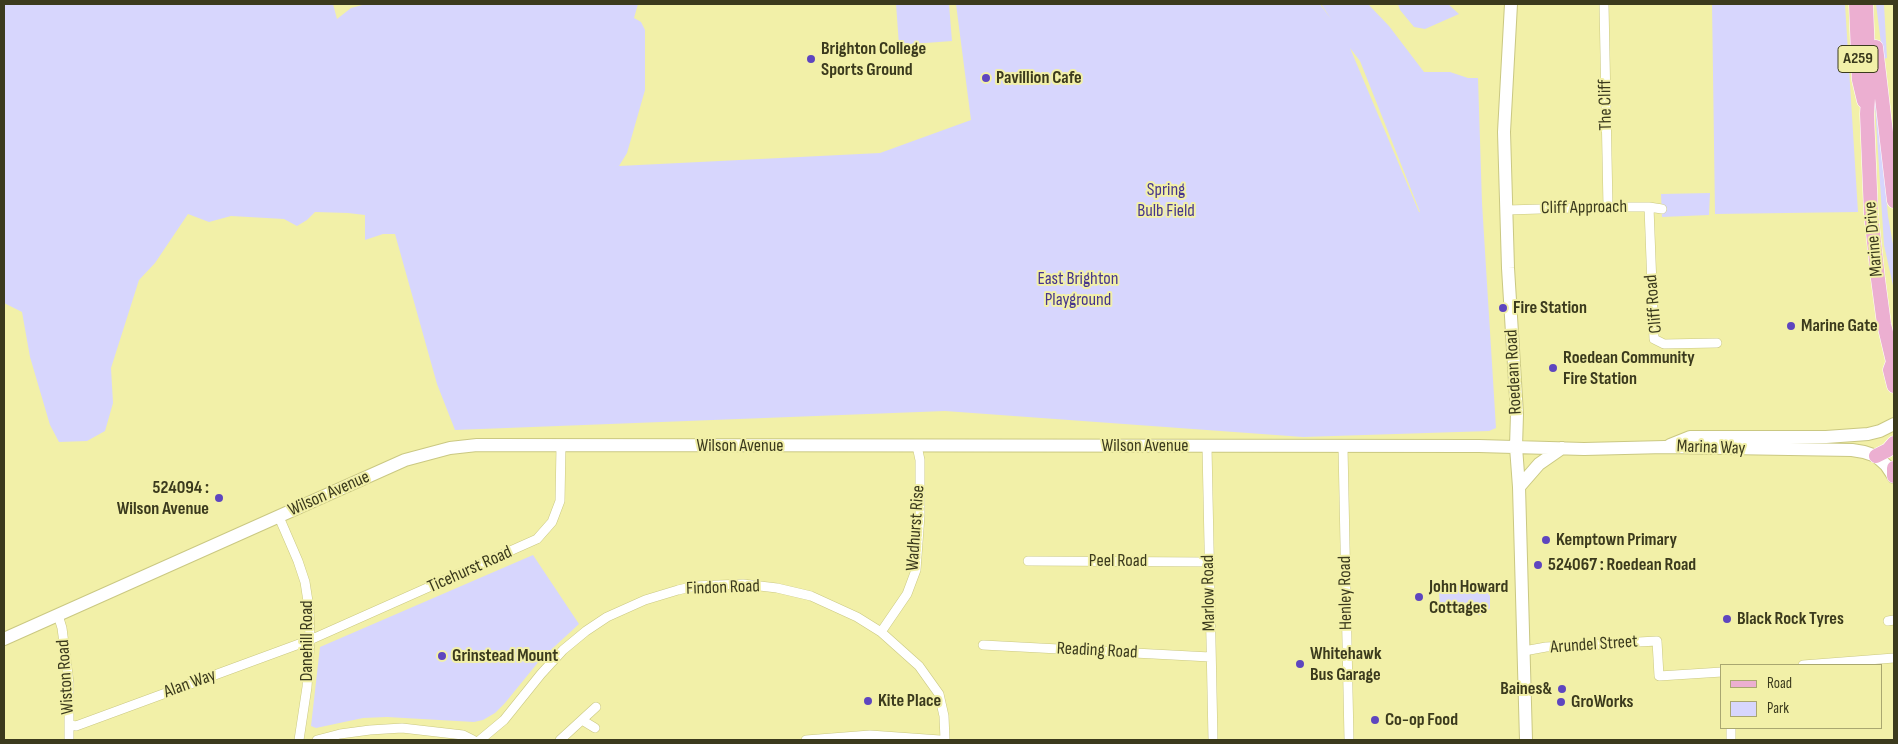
<!DOCTYPE html>
<html>
<head>
<meta charset="utf-8">
<style>
	body { margin:0 }
	#map { position:relative; width:1898px; height:744px; overflow:hidden; background:#f2f0a8; font-family:"Sofia Sans Condensed",sans-serif }
	canvas { display:block }
	.frame { position:absolute; inset:0; border:5px solid #3b3a1d; pointer-events:none }
	.legend { position:absolute; left:1720px; top:664px; width:162px; height:65px; box-sizing:border-box; background:#f2f0a8; border:1px solid #a9a770; margin:0; padding:6px 9px; list-style:none; font-size:15px; color:#3b3a1d }
	.legend li { display:flex; align-items:center; gap:10px; height:25px }
	.legend b { width:25px; border:1px solid #a9a770 }
</style>
</head>
<body>
<div id="map">
<canvas width="1898" height="744"></canvas>
<div class="frame"></div>
<ul class="legend">
<li><b style="height:6px;background:#ecafd1"></b>Road</li>
<li><b style="height:14px;background:#d7d6fd"></b>Park</li>
</ul>
</div>
<script>
const context = document.querySelector('canvas').getContext('2d');
context.lineJoin = 'round';
function fill(path, color) { context.fillStyle = color; context.fill(path, 'evenodd'); }
const poly = rows => new Path2D(rows.map(r => 'M' + r).join(''));
function strokePath(path, color, width, dash) { context.strokeStyle = color; context.lineWidth = width; context.lineCap = dash ? 'butt' : 'round'; context.setLineDash(dash || []); context.stroke(path); }
function label(font, color, halo, rows, align = 'center') {
  context.font = font + ' "Sofia Sans Condensed",sans-serif'; context.lineWidth = 4; context.setLineDash([]); context.textBaseline = 'middle'; context.strokeStyle = halo; context.fillStyle = color; for (const [text, x, y, turn = 0] of rows) {
    context.save(); context.translate(x, y); context.rotate((+turn || 0) * Math.PI / 180); context.textAlign = isNaN(turn) ? turn : align; if (halo) context.strokeText(text, 0, 0); context.fillText(text, 0, 0); context.restore();
  }
}
fill(poly([
	[4,4,333,4,337,19,351,8,366,4,638,4,634,18,641,22,645,30,645,90,627,153,619,166,880,153,971,120,956,4,1320,4,1331,19,1321,4,1368,4,1389,26,1424,72,1450,72,1468,78,1478,78,1482,203,1496,428,1489,431,1303,437,945,411,455,430,437,384,395,234,383,234,365,240,365,215,348,213,315,212,307,220,297,226,284,219,231,216,209,222,188,214,155,263,139,280,111,368,113,403,105,431,87,441,59,442,50,425,30,357,22,312,4,303],
	[1350,48,1360,61,1420,212,1419,212],
	[896,4,949,4,952,41,899,45],
	[1398,4,1448,4,1459,14,1425,29,1414,27,1400,10],
	[1712,4,1845,4,1858,212,1715,214],
	[1876,4,1884,4,1887,58,1883,59],
	[1876,89,1888,216,1894,250,1894,290,1884,245,1874,90],
	[1710,193,1709,215,1662,217,1661,194],
	[533,555,579,624,540,660,505,703,495,713,483,720,474,722,387,717,363,718,316,728,311,726,320,647],
	[1449,585,1478,585,1483,587,1490,596,1490,608,1487,612,1481,615,1444,614,1440,608,1439,594,1441,589]
]), '#d7d6fd');
const street = poly([
	[1604,4,1608,207],
	[1649,207,1654,339,1664,344,1717,343],
	[1507,210,1608,207,1649,207,1662,209],
	[1207,447,1213,740],
	[1343,447,1349,740],
	[279,517,298,561,305,582,309,608,310,640,307,687,299,740],
	[1028,561,1208,562],
	[58,615,62,628,69,683,69,740],
	[1888,621,1894,620],
	[881,632,907,594,916,570,920,515,920,460,917,446],
	[983,645,1210,657],
	[1524,651,1546,647,1657,641,1659,676,1722,672],
	[1803,665,1894,658],
	[582,720,595,728],
	[70,725,76,726,310,640,537,539,552,522,560,501,561,446],
	[317,740,340,734,370,730,402,728,463,735,473,740],
	[480,740,504,720,541,674,563,650,586,631,607,617,645,600,678,590,695,586,743,584,777,588,811,596,857,617,881,632,919,666,939,694,944,716,945,740],
	[560,740,596,707],
	[806,740,870,735,940,740],
	[1731,740,1731,728]
]);
const secondary = poly([
	[1511,4,1504,132,1508,268,1517,414,1516,447,1519,487,1526,740],
	[1670,445,1690,437,1826,437,1868,434,1880,431,1894,424],
	[1519,487,1539,464,1562,448],
	[4,639,405,460,450,448,477,445,1479,446,1584,449,1665,447,1852,450,1864,452,1876,456,1886,465,1894,477]
]);
const primary = poly([
	[1856,4,1859,80,1864,101],
	[1866,4,1869,82,1867,114,1871,214,1878,279,1884,324,1893,362,1890,370,1894,386],
	[1876,47,1894,201],
	[1876,456,1888,450,1894,443],
	[1894,476,1894,468]
]);
strokePath(street, '#cac882', 10);
strokePath(secondary, '#cac882', 14);
strokePath(primary, '#fff', 15);
strokePath(street, '#fff', 9);
strokePath(secondary, '#fff', 12);
strokePath(primary, '#ecafd1', 14);
for (const [x, y, r, color] of [
	[811,59,5,"#5e46bf"],
	[986,78,5,"#5e46bf"],
	[1503,308,5,"#5e46bf"],
	[1791,326,5,"#5e46bf"],
	[1553,368,5,"#5e46bf"],
	[219,498,5,"#5e46bf"],
	[1546,540,5,"#5e46bf"],
	[1538,565,5,"#5e46bf"],
	[1419,597,5,"#5e46bf"],
	[1727,619,5,"#5e46bf"],
	[442,656,5,"#5e46bf"],
	[1300,664,5,"#5e46bf"],
	[1562,689,5,"#5e46bf"],
	[868,701,5,"#5e46bf"],
	[1561,702,5,"#5e46bf"],
	[1375,720,5,"#5e46bf"]
]) { const dot = new Path2D(); dot.arc(x, y, r, 0, 2 * Math.PI); context.fillStyle = color; context.fill(dot); strokePath(dot, '#f2f0a8', 2); }
for (const [x, y, w] of [
	[1858,59,40]
]) { const box = new Path2D(); box.roundRect(x - w / 2, y - 13.5, w, 27, 4); context.fillStyle = '#f2f0a8'; context.fill(box); strokePath(box, '#3b3a1d', 1); }
label('bold 16px', '#3b3a1d', null, [
	["A259",1858,59]
]);
label('bold 18px', '#3b3a1d', '#f2f0a8', [
	["Brighton College",821,49],
	["Sports Ground",821,70],
	["Pavillion Cafe",996,78],
	["Fire Station",1513,308],
	["Marine Gate",1801,326],
	["Roedean Community",1563,358],
	["Fire Station",1563,379],
	["524094 :",209,488,"right"],
	["Wilson Avenue",209,509,"right"],
	["Kemptown Primary",1556,540],
	["524067 : Roedean Road",1548,565],
	["John Howard",1429,587],
	["Cottages",1429,608],
	["Black Rock Tyres",1737,619],
	["Whitehawk",1310,654],
	["Bus Garage",1310,675],
	["Grinstead Mount",452,656],
	["Baines&",1552,689,"right"],
	["Kite Place",878,701],
	["GroWorks",1571,702],
	["Co-op Food",1385,720]
], 'left');
label('18px', '#3b3a1d', '#f2f0a8', [
	["The Cliff",1606,105,-91],
	["Cliff Approach",1584,208,-1],
	["Marine Drive",1874,239,-95],
	["Cliff Road",1654,304,-95],
	["Roedean Road",1514,372,-93],
	["Wilson Avenue",740,446],
	["Wilson Avenue",1145,446],
	["Marina Way",1711,448,2],
	["Wilson Avenue",329,494,-24],
	["Wadhurst Rise",916,528,-86],
	["Peel Road",1118,561],
	["Ticehurst Road",470,570,-24],
	["Findon Road",723,588,-2],
	["Marlow Road",1209,593,-91],
	["Henley Road",1346,593,-91],
	["Danehill Road",307,641,-90],
	["Arundel Street",1594,645,-4],
	["Reading Road",1097,651,3],
	["Wiston Road",66,677,-94],
	["Alan Way",190,684,-20]
]);
label('18px', '#45348d', '#f2f0a8', [
	["Spring",1166,190],
	["Bulb Field",1166,211],
	["East Brighton",1078,279],
	["Playground",1078,300]
]);
</script>
</body>
</html>
